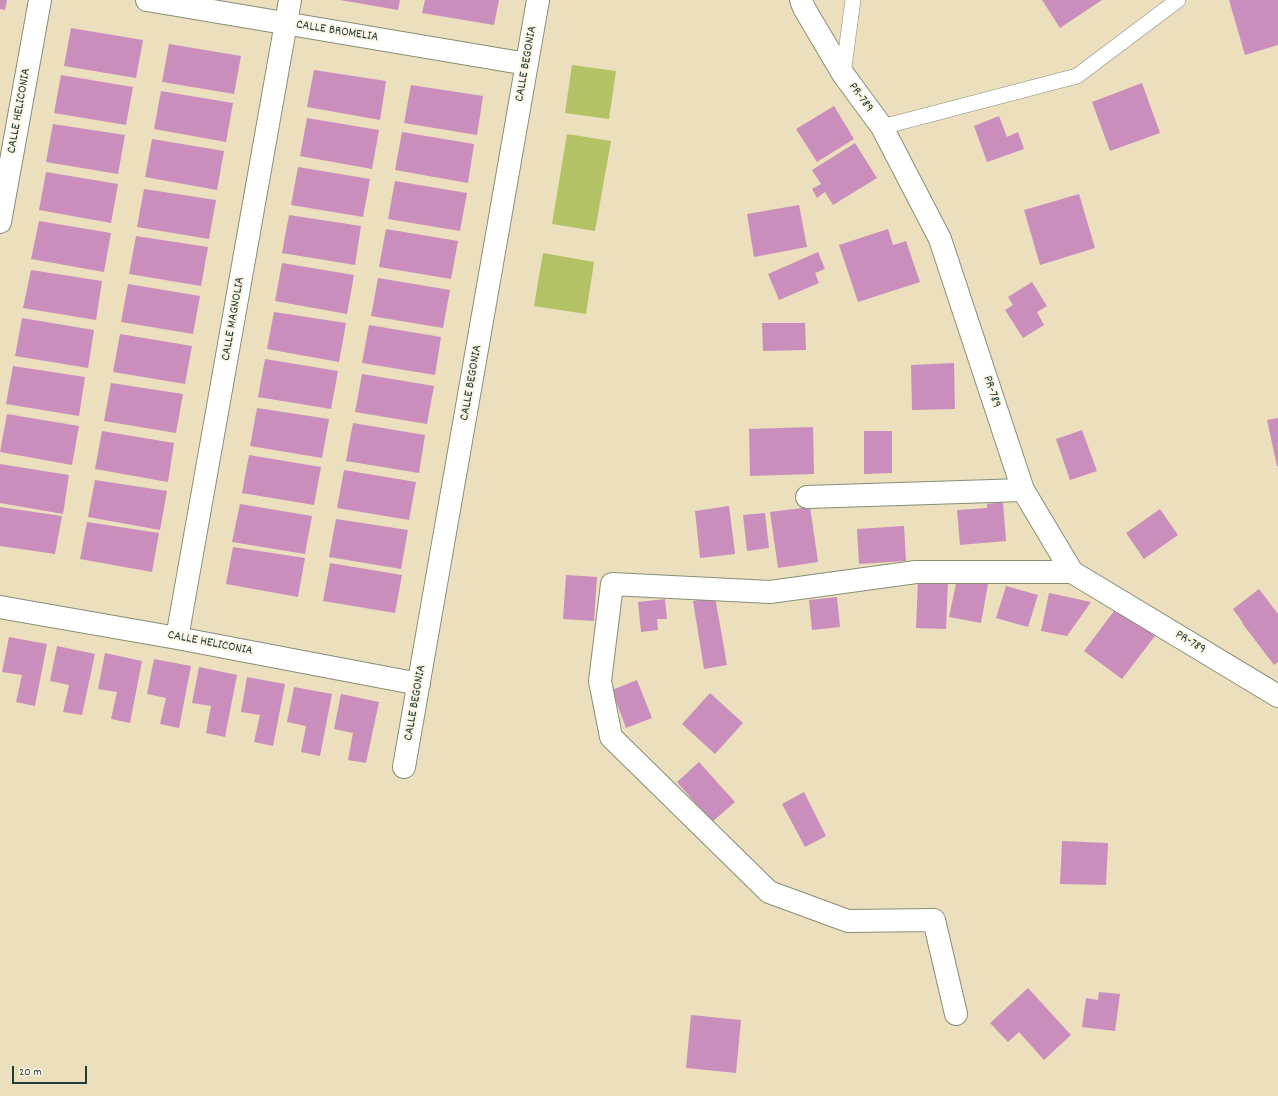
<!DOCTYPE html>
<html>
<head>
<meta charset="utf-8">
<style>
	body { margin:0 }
	#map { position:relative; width:1278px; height:1096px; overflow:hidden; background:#ecdfbd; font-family:Dekko,sans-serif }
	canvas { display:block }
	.scale { position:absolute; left:12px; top:1066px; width:75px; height:18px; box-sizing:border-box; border:2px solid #1f3d34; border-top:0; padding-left:5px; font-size:12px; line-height:14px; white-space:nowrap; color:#1f3d34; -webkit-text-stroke:3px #fcf5e5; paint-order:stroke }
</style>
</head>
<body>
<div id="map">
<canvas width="1278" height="1096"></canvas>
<div class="scale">20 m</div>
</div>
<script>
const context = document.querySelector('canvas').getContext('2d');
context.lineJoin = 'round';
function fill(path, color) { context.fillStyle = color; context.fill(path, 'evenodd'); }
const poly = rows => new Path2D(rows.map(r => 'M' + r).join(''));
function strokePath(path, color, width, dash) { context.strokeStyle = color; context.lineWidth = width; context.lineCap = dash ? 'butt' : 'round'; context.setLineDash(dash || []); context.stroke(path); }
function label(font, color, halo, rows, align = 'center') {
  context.font = font + ' Dekko,sans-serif'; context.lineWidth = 4; context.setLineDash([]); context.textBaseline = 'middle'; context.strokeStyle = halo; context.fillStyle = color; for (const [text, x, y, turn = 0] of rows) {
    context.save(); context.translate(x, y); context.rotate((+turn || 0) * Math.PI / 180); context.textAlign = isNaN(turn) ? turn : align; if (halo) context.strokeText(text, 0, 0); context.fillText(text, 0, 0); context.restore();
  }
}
fill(poly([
	[572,65,616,71,609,119,565,113],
	[567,134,611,141,595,231,552,224],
	[543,253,594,262,586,314,534,306]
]), '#b2c265');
fill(poly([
	[0,0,7,0,5,10,0,9],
	[340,0,400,0,398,10],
	[425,0,499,0,494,25,422,13],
	[1042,0,1102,0,1060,28],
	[1229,0,1278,0,1278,45,1245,55],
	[71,28,143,40,136,78,64,66],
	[169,44,241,56,234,94,162,82],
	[314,70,386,81,380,120,307,107],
	[61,75,133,87,126,125,54,113],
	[1142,83,1160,133,1110,151,1092,102],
	[411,85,483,96,477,135,404,123],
	[161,91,233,103,226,142,154,129],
	[834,106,854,139,817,162,796,129],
	[999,116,1007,137,1018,132,1024,149,987,162,974,126],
	[307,118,379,130,372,169,300,156],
	[53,124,125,135,118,174,46,162],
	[402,132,474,144,468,183,395,170],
	[152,139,224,151,217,190,145,177],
	[855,143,877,178,833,205,825,192,817,198,812,189,821,184,812,170],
	[298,167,370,179,363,217,291,205],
	[46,172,118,184,111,223,39,210],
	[395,181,467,193,460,231,388,219],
	[144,189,216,200,209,239,137,227],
	[1079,194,1095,248,1040,265,1024,210],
	[799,205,807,247,754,257,747,214],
	[289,215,361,226,355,265,282,253],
	[39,221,111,233,104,272,31,259],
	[386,229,458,241,451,279,379,267],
	[888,229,893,245,906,241,920,282,858,302,839,245],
	[136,236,208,247,201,286,129,274],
	[818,252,825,269,815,273,819,283,779,300,768,274],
	[282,263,354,275,347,314,275,301],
	[31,270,102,281,96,320,23,308],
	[378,278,450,290,443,328,371,316],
	[1032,282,1047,306,1037,312,1044,325,1023,338,1005,310,1013,305,1008,297],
	[128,284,200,296,193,334,121,322],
	[274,312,346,323,339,362,267,349],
	[22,318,94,330,88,368,15,356],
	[762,323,805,323,806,350,763,351],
	[369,325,441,337,435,375,362,363],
	[120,334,192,346,185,384,113,372],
	[265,359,338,371,331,409,258,397],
	[954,363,955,409,912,410,911,365],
	[13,366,85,377,79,416,6,404],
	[362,374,434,386,427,424,355,412],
	[111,383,183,394,176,433,104,421],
	[257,408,329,419,322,458,250,446],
	[7,414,79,426,72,465,0,452],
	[1278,418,1278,466,1277,466,1267,420],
	[353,423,425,435,419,473,346,461],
	[813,427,814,474,750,476,749,429],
	[1082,430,1097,471,1070,480,1056,439],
	[102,431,174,443,168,482,95,469],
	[864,431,892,431,892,473,864,474],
	[249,455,321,467,314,505,242,493],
	[0,464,69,475,63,514,0,503],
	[344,470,416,482,409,520,337,508],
	[95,480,167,491,160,530,88,517],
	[1003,502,1006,541,960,545,957,510,987,508,987,504],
	[240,504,312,516,305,554,232,542],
	[729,506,735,554,700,558,695,511],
	[0,507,62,516,55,554,0,546],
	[810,507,818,562,778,568,770,512],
	[1160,509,1178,535,1144,559,1126,533],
	[765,513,769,548,747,551,743,515],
	[336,519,408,530,401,569,329,557],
	[87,522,159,533,152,572,80,559],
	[904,526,906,561,859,564,857,529],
	[233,547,305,558,298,597,226,584],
	[330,563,402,575,395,613,323,601],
	[566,575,597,577,594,621,563,619],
	[957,579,988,584,981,623,949,617],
	[918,581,948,581,946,629,916,628],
	[1006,586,1038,595,1028,627,996,618],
	[1259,589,1278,614,1278,662,1274,665,1242,623,1243,623,1233,609],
	[1049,593,1091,602,1067,636,1041,631],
	[715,597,727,665,704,669,693,601],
	[837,597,840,627,812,630,809,600],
	[665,599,667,619,657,619,658,630,641,632,638,602],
	[1117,607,1155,636,1122,679,1084,651],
	[9,637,47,644,35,706,16,702,22,675,2,672],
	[57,646,95,654,82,715,63,712,69,685,50,681],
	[105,653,142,661,130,723,111,719,117,692,98,689],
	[154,659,191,666,179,728,160,724,166,698,147,694],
	[199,667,237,675,225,737,206,733,211,706,192,703],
	[247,677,285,684,273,746,254,742,260,715,241,712],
	[637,680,652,718,626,728,612,690],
	[294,687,332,694,320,756,301,752,306,726,287,722],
	[710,693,743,723,715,754,682,724],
	[341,694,379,702,366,763,348,760,353,733,334,729],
	[699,762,735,802,712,822,677,782],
	[804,792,826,836,805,847,782,804],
	[1062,841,1108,843,1106,885,1060,884],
	[1028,988,1071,1035,1044,1060,1019,1032,1008,1042,990,1023],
	[1099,992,1120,994,1115,1031,1082,1027,1086,998,1098,1000],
	[691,1015,741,1020,736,1073,686,1068]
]), '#ca8ebd');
const service = poly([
	[843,74,853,0],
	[882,127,1077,76,1178,0]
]);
const minor = poly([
	[147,0,527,64],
	[0,222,40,0],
	[807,497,1023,490],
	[0,607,177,638,419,684],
	[177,638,290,0],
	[404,767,538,0],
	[956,1014,934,920,848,921,769,892,611,737,600,681,612,584,770,592,916,572,1072,572]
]);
const tertiary = poly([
	[801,0,804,8,843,74,882,127,940,239,1023,490,1072,572,1278,696]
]);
strokePath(service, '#868e78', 16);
strokePath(minor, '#868e78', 24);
strokePath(tertiary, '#868e78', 24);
strokePath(service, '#fff', 15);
strokePath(minor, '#fff', 22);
strokePath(tertiary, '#fff', 22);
label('13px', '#1f3d34', '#fcf5e5', [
	["CALLE BROMELIA",337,32,9],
	["CALLE BEGONIA",527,64,-80],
	["PR-789",860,98,54],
	["CALLE HELICONIA",20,111,-80],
	["CALLE MAGNOLIA",234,319,-80],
	["CALLE BEGONIA",472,383,-80],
	["PR-789",991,392,72],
	["PR-789",1190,643,31],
	["CALLE HELICONIA",210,644,11],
	["CALLE BEGONIA",416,703,-80]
]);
</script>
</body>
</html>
